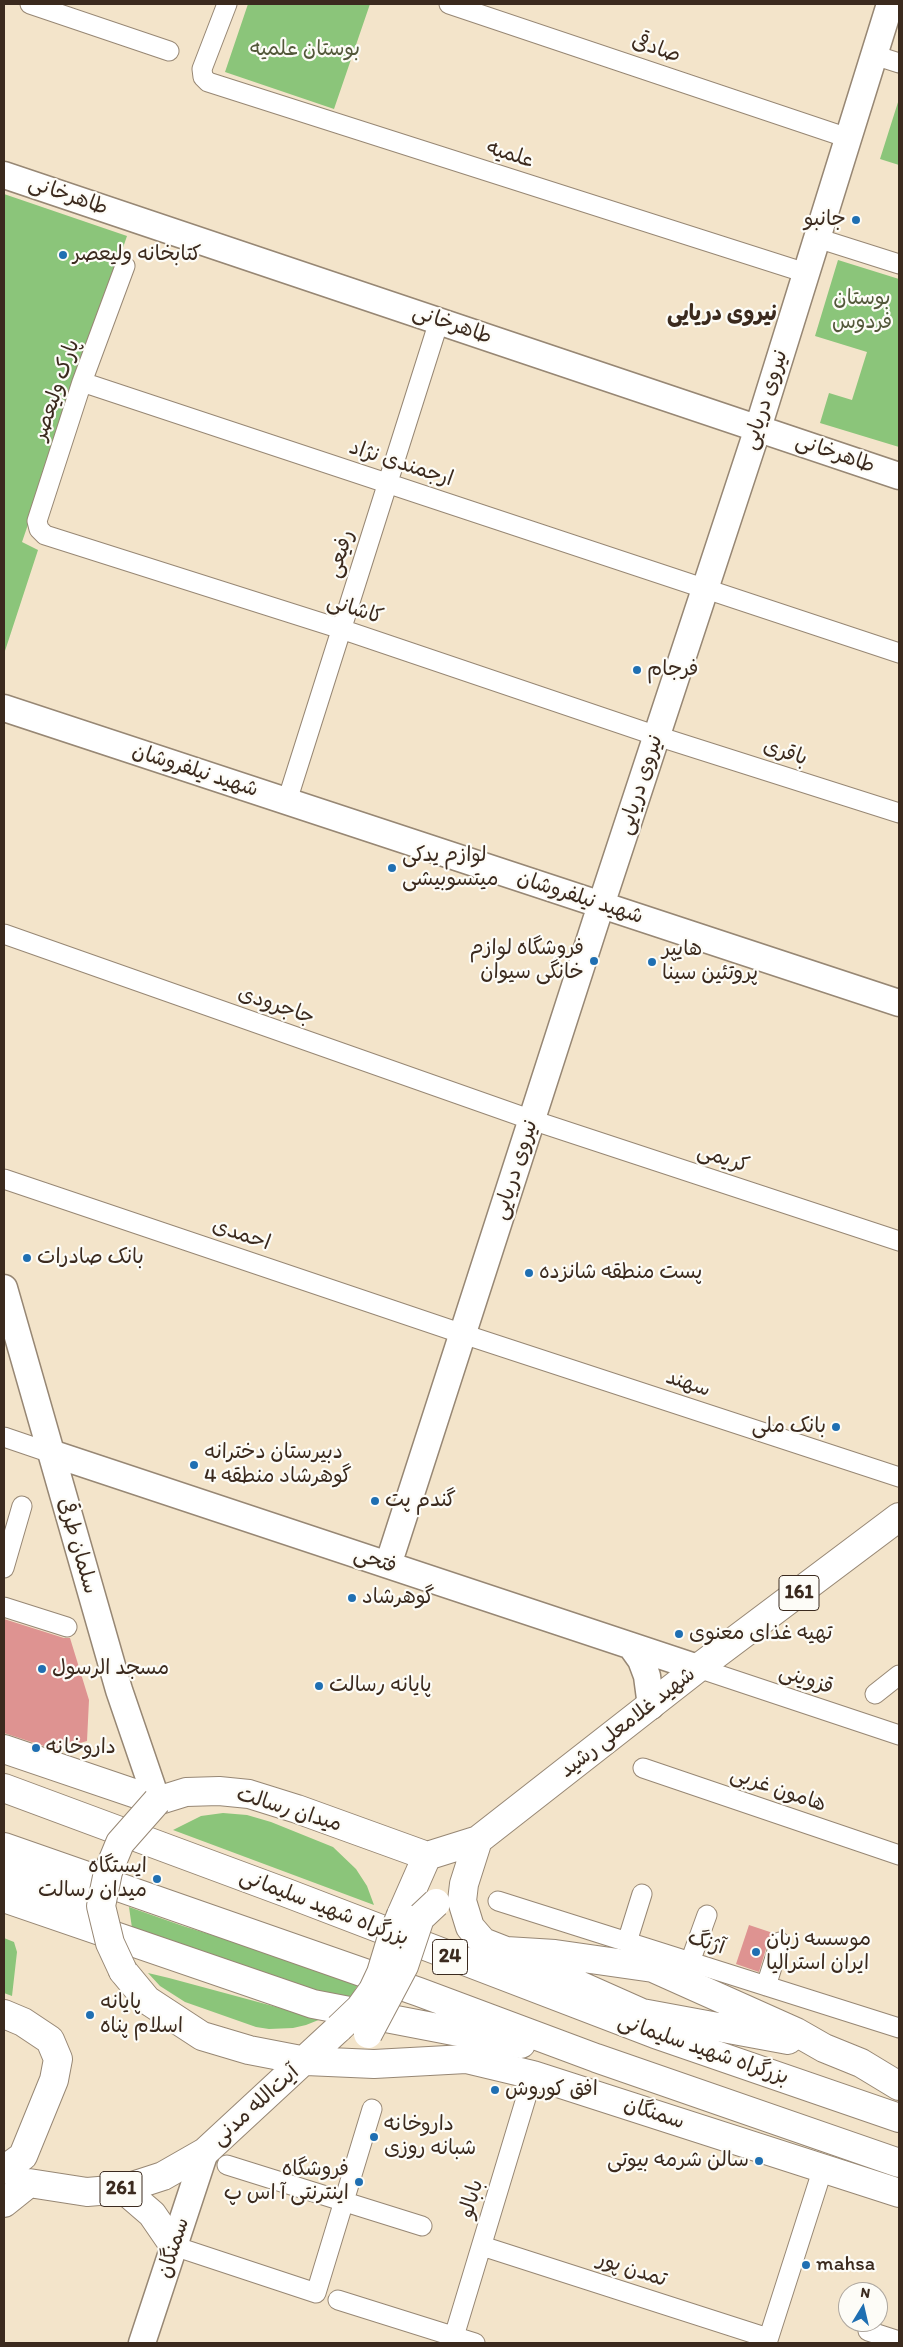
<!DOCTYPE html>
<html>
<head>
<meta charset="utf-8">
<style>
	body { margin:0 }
	#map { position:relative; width:903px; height:2347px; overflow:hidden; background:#f3e4ca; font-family:Itim,sans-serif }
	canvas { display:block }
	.frame { position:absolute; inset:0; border:5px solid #3b2a1e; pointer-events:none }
	.north { position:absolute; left:838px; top:2282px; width:50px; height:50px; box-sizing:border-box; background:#fdfcf7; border:1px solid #afa8a0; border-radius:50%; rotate:9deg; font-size:14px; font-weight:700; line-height:20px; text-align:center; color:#3b2a1e }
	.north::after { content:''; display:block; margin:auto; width:18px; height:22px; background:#1f6fb2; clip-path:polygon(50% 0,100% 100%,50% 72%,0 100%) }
</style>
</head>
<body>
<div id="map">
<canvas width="903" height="2347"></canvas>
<div class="frame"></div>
<div class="north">N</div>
</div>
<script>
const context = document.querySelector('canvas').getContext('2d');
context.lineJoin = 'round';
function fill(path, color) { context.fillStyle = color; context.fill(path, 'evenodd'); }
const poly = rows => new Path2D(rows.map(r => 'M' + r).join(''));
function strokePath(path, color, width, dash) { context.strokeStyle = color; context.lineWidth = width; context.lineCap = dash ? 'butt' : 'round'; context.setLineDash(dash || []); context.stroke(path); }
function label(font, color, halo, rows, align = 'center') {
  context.font = font + ' Itim,"Playpen Sans Arabic",sans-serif'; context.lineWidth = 4.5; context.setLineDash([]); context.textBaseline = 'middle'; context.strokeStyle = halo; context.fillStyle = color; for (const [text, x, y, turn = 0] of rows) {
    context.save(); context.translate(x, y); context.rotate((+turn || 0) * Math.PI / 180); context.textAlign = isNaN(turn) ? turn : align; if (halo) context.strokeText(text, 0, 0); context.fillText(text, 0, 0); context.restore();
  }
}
fill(poly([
	[248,4,370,4,334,109,225,72],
	[899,99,899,165,880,159],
	[4,194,127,236,22,542,38,550,4,654],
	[838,260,899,279,899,447,820,423,829,393,852,400,867,352,815,336],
	[223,1813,247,1815,271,1822,333,1847,356,1869,367,1886,374,1905,173,1830,201,1816],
	[129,1907,183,1926,360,1981,352,1995,346,1999,134,1942],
	[4,1938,14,1942,17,1952,12,1996,4,1993],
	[148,1973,169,1978,321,2019,306,2025,293,2028,269,2029,256,2027,185,2002,160,1986]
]), '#8bc57a');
fill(poly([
	[4,1619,64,1638,70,1638,89,1700,87,1741,56,1750,4,1733],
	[749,1925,773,1933,769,1939,759,1972,736,1964]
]), '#de9391');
const street = poly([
	[30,4,169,51],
	[227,4,202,69,203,77,208,82,806,273],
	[449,4,848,138],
	[874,55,899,63],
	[817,238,899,264],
	[125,266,82,382,37,521,39,529,45,535,341,629,657,736,899,813],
	[82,382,899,653],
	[287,801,439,321],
	[4,934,532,1120,899,1241],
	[4,1179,463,1334,899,1477],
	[4,1437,51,1453],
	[4,1568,22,1506],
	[4,1607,67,1627],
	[698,1668,899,1735],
	[875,1694,899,1675],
	[643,1768,899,1855],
	[498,1901,899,2028],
	[627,1942,642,1894],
	[690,1962,707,1915],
	[766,1986,780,1942],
	[227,2165,422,2226],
	[174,2246,316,2293,372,2109],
	[482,2246,768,2338],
	[338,2300,475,2343],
	[868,2331,899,2341],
	[452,2343,533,2075],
	[767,2343,823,2168]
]);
const secondary = poly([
	[4,175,899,476],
	[4,708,899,1003],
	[4,1288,119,1690,157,1801],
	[51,1453,698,1668],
	[388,1565,601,905,758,428,890,4],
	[631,1646,641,1660,647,1676,651,1706],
	[142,2343,205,2152]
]);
const primary = poly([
	[4,1749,157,1801,186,1792,219,1791,249,1794,297,1809,427,1856],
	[478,1840,464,1884,462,1901,470,1927,483,1942,506,1951,555,1954,653,1968,796,2032,824,2048,861,2063,899,2086],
	[427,1856,478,1840,698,1668,899,1517],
	[4,1873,101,1906],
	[401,1915,427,1856],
	[516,1957,642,2013,788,2040],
	[123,1971,147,2000,202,2036,249,2050,306,2061,374,2064,466,2059,533,2075,899,2193],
	[4,2014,23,2022,50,2040,58,2059,54,2080,23,2156,4,2170],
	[123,2189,152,2214,174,2246],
	[4,2203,29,2183,87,2192,123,2189,163,2176,205,2152,339,2028]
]);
const highway = poly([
	[4,1788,287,1893,655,2034,899,2118],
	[4,1847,419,1992,596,2058,899,2163],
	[4,1898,313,2004,521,2044]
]);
strokePath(street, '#978774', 21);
strokePath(secondary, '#978774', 29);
strokePath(primary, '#978774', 30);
strokePath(highway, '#978774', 30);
strokePath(street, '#fff', 19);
strokePath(secondary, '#fff', 26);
strokePath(primary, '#fff', 28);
strokePath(highway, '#fff', 28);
const primaryBridge = poly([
	[123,1971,110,1943,101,1906,108,1872,120,1843,157,1801],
	[339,2028,360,2008,373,1990,381,1973,392,1937,401,1915],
	[368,2034,404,1966,420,1918,436,1903]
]);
strokePath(primaryBridge, '#978774', 30, []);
strokePath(primaryBridge, '#fff', 28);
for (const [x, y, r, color] of [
	[856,220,5,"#1f6fb2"],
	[63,255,5,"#1f6fb2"],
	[637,670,5,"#1f6fb2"],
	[392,868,5,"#1f6fb2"],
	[594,961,5,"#1f6fb2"],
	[652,962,5,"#1f6fb2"],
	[27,1258,5,"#1f6fb2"],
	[529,1273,5,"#1f6fb2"],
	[836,1427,5,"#1f6fb2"],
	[194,1465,5,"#1f6fb2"],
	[375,1501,5,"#1f6fb2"],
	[352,1598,5,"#1f6fb2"],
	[679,1634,5,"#1f6fb2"],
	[42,1669,5,"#1f6fb2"],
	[319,1686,5,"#1f6fb2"],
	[36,1748,5,"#1f6fb2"],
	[157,1879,5,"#1f6fb2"],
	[756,1952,5,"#1f6fb2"],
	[90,2015,5,"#1f6fb2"],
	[495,2090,5,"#1f6fb2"],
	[374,2137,5,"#1f6fb2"],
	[759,2161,5,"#1f6fb2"],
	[359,2182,5,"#1f6fb2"],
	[806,2265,5,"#1f6fb2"]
]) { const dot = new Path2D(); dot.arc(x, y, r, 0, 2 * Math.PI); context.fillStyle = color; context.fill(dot); strokePath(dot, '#fdfcf7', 2); }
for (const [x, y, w] of [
	[799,1593,40],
	[450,1957,35],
	[121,2189,42]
]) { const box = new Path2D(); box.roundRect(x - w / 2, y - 17.5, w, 35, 4); context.fillStyle = '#fdfcf7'; context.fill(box); strokePath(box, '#3b2a1e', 1); }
label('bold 20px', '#3b2a1e', null, [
	["161",799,1593],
	["24",450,1957],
	["261",121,2189]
]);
label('21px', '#3b2a1e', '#fdfcf7', [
	["صادقی",656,49,19],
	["علمیه",510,155,18],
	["طاهرخانی",68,196,19],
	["طاهرخانی",452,325,19],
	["پارک ولیعصر",57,390,-71],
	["نیروی دریایی",766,400,-72],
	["طاهرخانی",835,454,19],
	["ارجمندی نژاد",401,464,18],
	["رفیعی",341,554,-72],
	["کاشانی",355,610,18],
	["باقری",785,753,18],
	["شهید نیلفروشان",195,771,18],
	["نیروی دریایی",641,785,-72],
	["شهید نیلفروشان",580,898,18],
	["جاجرودی",276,1006,19],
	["کریمی",723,1159,18],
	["نیروی دریایی",516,1170,-72],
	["احمدی",241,1235,19],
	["سهند",688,1384,18],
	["سلمان طرقی",77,1546,74],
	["فتحی",375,1561,18],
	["قزوینی",806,1680,18],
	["شهید غلامعلی رشید",628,1723,-38],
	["هامون غربی",778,1790,19],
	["میدان رسالت",289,1810,17],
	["بزرگراه شهید سلیمانی",324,1908,21],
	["آژنگ",706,1943,18],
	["بزرگراه شهید سلیمانی",703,2050,19],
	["آیت‌الله مدنی",256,2106,-42],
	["سمنگان",654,2114,18],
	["بابالو",472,2199,-73],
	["سمنگان",174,2248,-72],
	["تمدن پور",632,2270,18]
]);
label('21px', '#53583a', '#fdfcf7', [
	["بوستان علمیه",305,50],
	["بوستان",862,299],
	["فردوس",862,323]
]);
label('21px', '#3b2a1e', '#fdfcf7', [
	["جانبو",846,220,"right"],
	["کتابخانه ولیعصر",73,255],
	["فرجام",647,670],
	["لوازم یدکی",402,856],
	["میتسوبیشی",402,880],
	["فروشگاه لوازم",584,949,"right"],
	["خانگی سیوان",584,973,"right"],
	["هایپر",662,950],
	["پروتئین سینا",662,974],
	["بانک صادرات",37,1258],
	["پست منطقه شانزده",539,1273],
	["بانک ملی",826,1427,"right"],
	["دبیرستان دخترانه",204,1453],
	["گوهرشاد منطقه 4",204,1477],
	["گندم پت",385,1501],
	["گوهرشاد",362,1598],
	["تهیه غذای معنوی",689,1634],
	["مسجد الرسول",52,1669],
	["پایانه رسالت",329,1686],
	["داروخانه",46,1748],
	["ایستگاه",147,1867,"right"],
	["میدان رسالت",147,1891,"right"],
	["موسسه زبان",766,1940],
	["ایران استرالیا",766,1964],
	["پایانه",100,2003],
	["اسلام پناه",100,2027],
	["افق کوروش",505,2090],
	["داروخانه",384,2125],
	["شبانه روزی",384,2149],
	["سالن شرمه بیوتی",749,2161,"right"],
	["فروشگاه",349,2170,"right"],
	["اینترنتی آ اس پ",349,2194,"right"],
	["mahsa",816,2265]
], 'left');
label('bold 22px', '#3b2a1e', '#fdfcf7', [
	["نیروی دریایی",722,314]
]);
</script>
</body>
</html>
